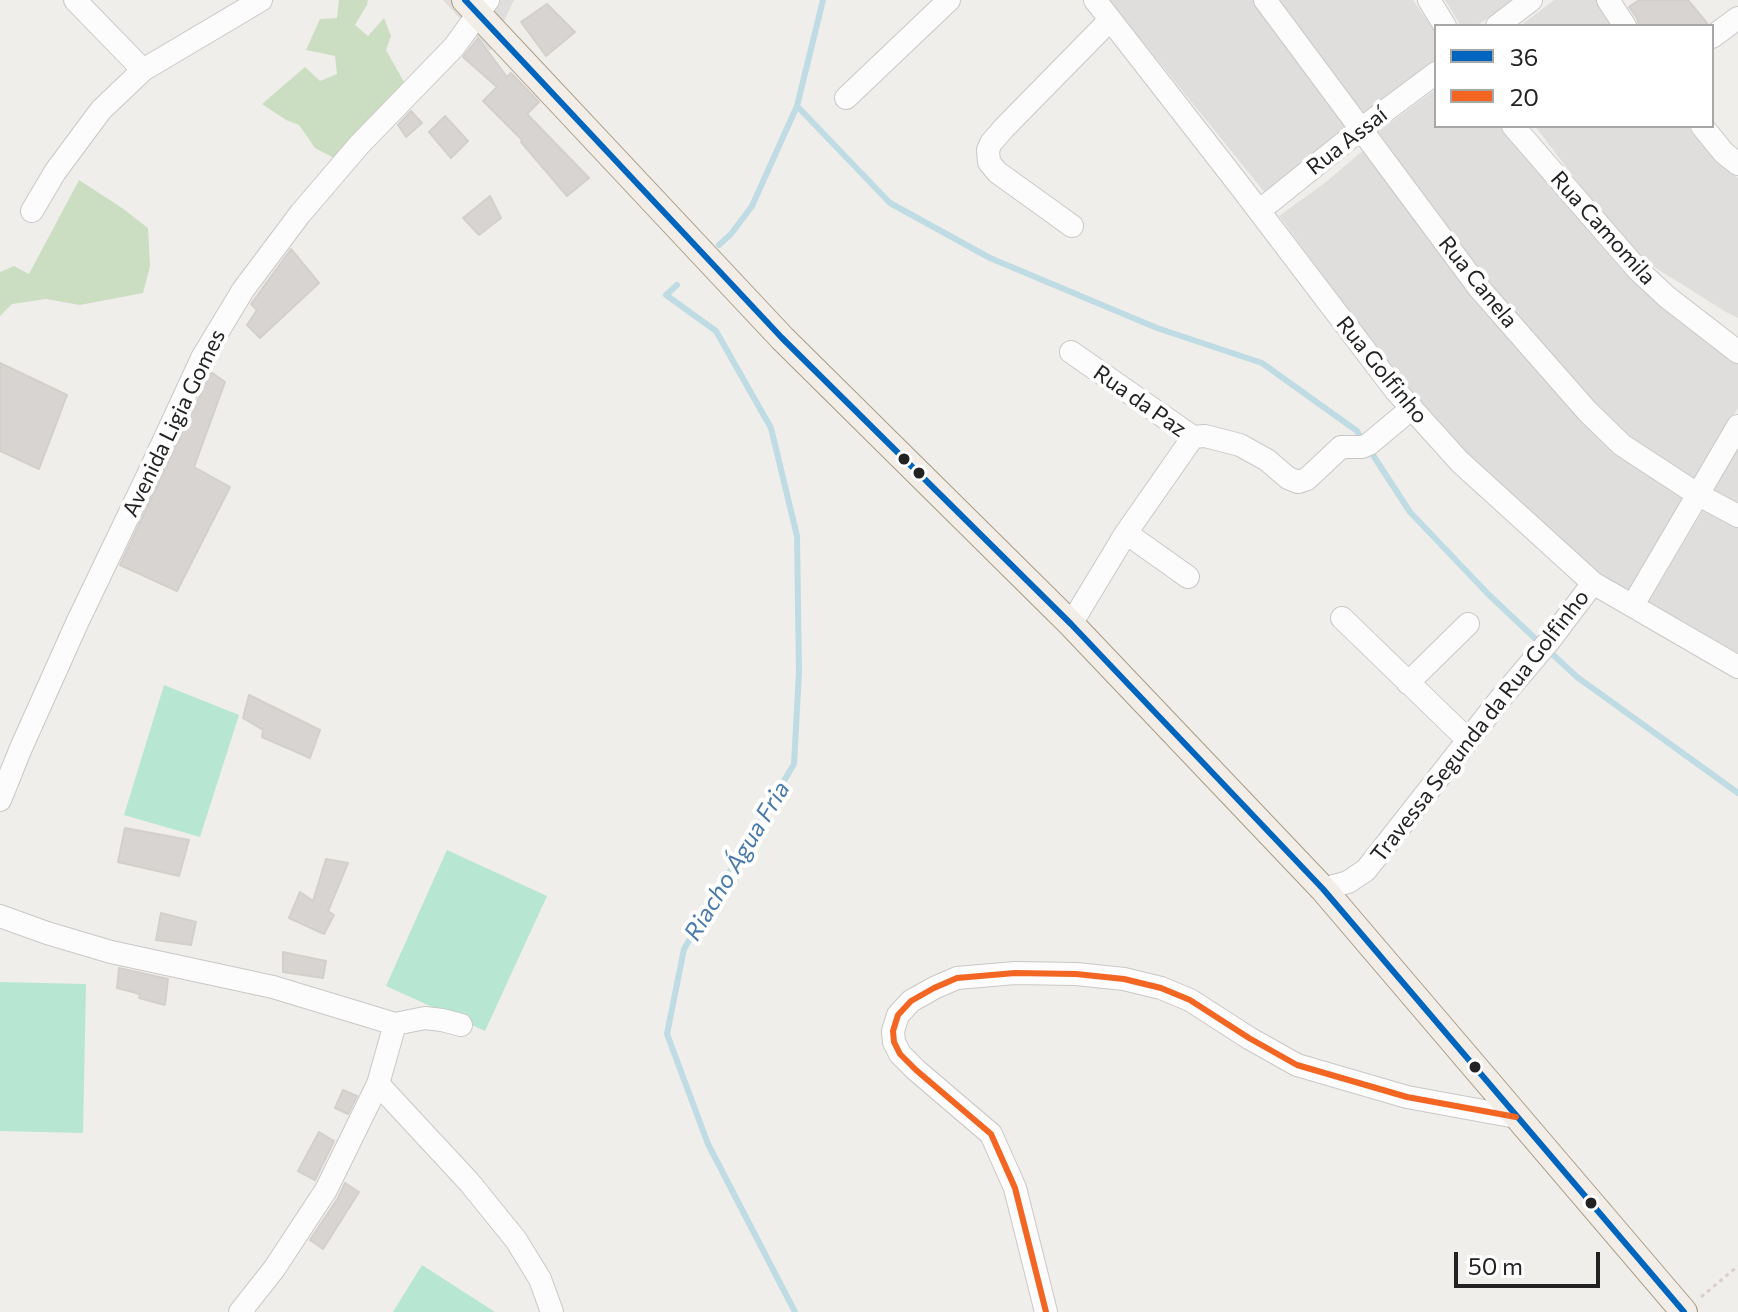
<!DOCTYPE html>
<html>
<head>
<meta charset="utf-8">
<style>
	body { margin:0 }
	#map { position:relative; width:1738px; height:1312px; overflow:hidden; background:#f0eeeb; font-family:Commissioner,sans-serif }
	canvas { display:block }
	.legend { position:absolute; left:1434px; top:24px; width:280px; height:104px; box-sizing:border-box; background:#fff; border:2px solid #a7a7a7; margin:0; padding:10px 14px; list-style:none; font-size:24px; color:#222 }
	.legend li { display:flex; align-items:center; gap:16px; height:40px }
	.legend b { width:40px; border:2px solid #a7a7a7 }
	.scale { position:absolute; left:1454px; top:1252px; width:146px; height:36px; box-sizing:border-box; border:4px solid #222; border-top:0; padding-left:10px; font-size:24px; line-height:28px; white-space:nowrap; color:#222; -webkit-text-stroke:6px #fff; paint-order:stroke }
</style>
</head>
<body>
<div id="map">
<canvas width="1738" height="1312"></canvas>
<ul class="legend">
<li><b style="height:10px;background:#0065bd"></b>36</li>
<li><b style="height:10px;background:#f26522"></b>20</li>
</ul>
<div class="scale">50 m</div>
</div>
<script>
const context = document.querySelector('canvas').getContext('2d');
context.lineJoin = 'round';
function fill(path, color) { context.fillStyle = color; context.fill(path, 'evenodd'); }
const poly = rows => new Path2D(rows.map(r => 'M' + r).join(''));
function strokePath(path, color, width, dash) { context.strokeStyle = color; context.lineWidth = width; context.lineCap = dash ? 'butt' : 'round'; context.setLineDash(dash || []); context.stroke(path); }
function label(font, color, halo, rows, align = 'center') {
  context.font = font + ' Commissioner,sans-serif'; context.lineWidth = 8; context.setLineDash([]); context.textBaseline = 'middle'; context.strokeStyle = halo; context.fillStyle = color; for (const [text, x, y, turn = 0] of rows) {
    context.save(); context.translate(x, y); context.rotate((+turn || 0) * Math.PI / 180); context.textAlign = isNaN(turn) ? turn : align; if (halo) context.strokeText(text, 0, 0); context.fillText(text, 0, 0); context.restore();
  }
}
fill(poly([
	[443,0,514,0,490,51],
	[1109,0,1253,0,1349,130,1266,194],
	[1276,0,1413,0,1436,33,1436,63,1365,114,1358,111],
	[1445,0,1515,0,1476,26,1461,26],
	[1554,0,1596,0,1615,26,1520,26],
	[1436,89,1436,126,1504,126,1544,178,1623,271,1687,327,1738,363,1738,408,1694,479,1656,457,1618,427,1561,370,1455,239,1378,132],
	[1535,126,1688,126,1721,166,1738,178,1738,318,1726,312,1648,263,1611,226],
	[1366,148,1500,327,1687,494,1631,595,1604,579,1479,469,1430,413,1376,347,1279,216,1326,182],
	[1738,446,1738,506,1710,491],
	[1705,507,1738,525,1738,656,1647,604]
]), '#dfdedc');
fill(poly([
	[339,0,368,0,367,5,355,25,368,36,384,18,391,36,386,50,404,82,334,158,315,148,299,125,286,120,262,104,305,67,320,81,337,74,335,56,306,50,320,19,337,18],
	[79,180,122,208,148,228,150,266,143,293,80,305,46,299,12,304,0,316,0,272,14,266,29,274]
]), '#cbdec1');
fill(poly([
	[164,685,239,715,200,837,124,815],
	[447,850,547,896,485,1031,386,986],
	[0,982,86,984,83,1133,0,1131],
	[422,1265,495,1312,393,1312]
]), '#b7e6d2');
strokePath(poly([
	[797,106,890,203,990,258,1157,328,1262,363,1357,431,1362,440],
	[719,245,731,234,752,206,797,106,823,0],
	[677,285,666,295,716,331,771,428,797,536,799,672,794,764,684,949,667,1034,708,1144,795,1312],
	[1369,449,1410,512,1488,594,1541,644],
	[1549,651,1577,677,1738,793]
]), '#bfdbe3', 6);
const building = poly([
	[1639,0,1688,0,1707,23,1703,26,1639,26,1637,18,1629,7,1639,0],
	[547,4,575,32,546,56,521,22,547,4],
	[478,38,507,77,511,73,539,102,527,114,589,178,567,196,521,142,522,140,483,101,497,87,463,57,478,38],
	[411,111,422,123,406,137,398,125,411,111],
	[445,116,468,141,451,158,429,132,445,116],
	[490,196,501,218,479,235,463,218,490,196],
	[291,249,319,283,260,338,247,325,257,310,251,304,291,249],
	[0,363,67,395,39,469,0,451,0,363],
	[211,372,225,382,194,467,230,487,177,591,120,565,211,372],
	[249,695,320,730,310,758,262,737,263,730,243,718,249,695],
	[125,828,189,840,179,876,118,862,125,828],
	[326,859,348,863,328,911,334,915,324,934,289,918,300,892,313,901,326,859],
	[161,913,196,922,191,945,156,940,161,913],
	[283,952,326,961,323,978,283,972,283,952],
	[119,968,168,979,165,1005,139,998,140,994,117,988,119,968],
	[343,1090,357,1096,348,1114,335,1108,343,1090],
	[319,1132,334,1141,315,1180,298,1171,319,1132],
	[345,1183,359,1192,323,1249,310,1240,338,1198,345,1183]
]);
fill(building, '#d7d4d2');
strokePath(building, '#d3d0cc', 2);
const minor = poly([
	[75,0,143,70],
	[1095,0,1240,186,1396,391,1460,462,1593,583,1738,667],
	[1265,0,1479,288,1588,412,1622,445,1697,494,1738,516],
	[1429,0,1445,26],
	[1608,0,1625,26],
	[1497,26,1531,0],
	[1712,37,1738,18],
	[846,98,949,0],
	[1513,126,1638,270,1667,297,1738,352],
	[1702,126,1724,153,1738,164],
	[32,211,55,172,101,110,143,70,261,0],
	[1259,211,1361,129,1436,73],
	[1072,226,997,172,989,162,988,150,991,143,1004,128,1110,20],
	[1193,437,1205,436,1240,445,1267,460,1288,478,1298,482,1307,479,1341,447,1362,447,1369,444,1412,408],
	[1126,533,1188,577],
	[1633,605,1738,426],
	[1342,618,1468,740],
	[1071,624,1126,533,1193,437,1071,352],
	[1408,683,1468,624],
	[0,800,21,748,77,623,147,477,202,358,243,290,300,214,359,145,454,47,488,0],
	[1323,889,1348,882,1366,870,1501,698,1550,640,1593,583],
	[0,916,47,933,111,952,273,987,395,1024,425,1018,442,1020,461,1025],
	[378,1084,469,1182,516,1240,540,1279,552,1312],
	[240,1312,274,1269,326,1190,378,1084,395,1024],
	[1046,1312,1015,1188,991,1134,916,1070,900,1054,894,1042,893,1031,898,1015,911,1001,934,988,957,978,1015,973,1076,974,1124,979,1161,988,1190,1000,1249,1038,1297,1065,1407,1097,1516,1117]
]);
const major = poly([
	[465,0,782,338,1071,624,1323,889,1684,1312]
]);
strokePath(minor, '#c9c8c7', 24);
strokePath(major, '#a79c86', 28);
strokePath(poly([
	[1701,1297,1738,1266]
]), '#dccecd', 3, [4, 4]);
strokePath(minor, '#fdfcfc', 22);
strokePath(major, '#f3ede7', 26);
strokePath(poly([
	[465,0,782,338,1071,624,1323,889,1684,1312]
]), '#0065bd', 6);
strokePath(poly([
	[1046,1312,1015,1188,991,1134,916,1070,900,1054,894,1042,893,1031,898,1015,911,1001,934,988,957,978,1015,973,1076,974,1124,979,1161,988,1190,1000,1249,1038,1297,1065,1407,1097,1516,1117]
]), '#f26522', 6);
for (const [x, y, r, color] of [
	[904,459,7,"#222"],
	[919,473,7,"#222"],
	[1475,1067,7,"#222"],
	[1591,1203,7,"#222"]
]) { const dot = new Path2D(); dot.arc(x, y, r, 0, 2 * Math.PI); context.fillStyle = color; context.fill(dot); strokePath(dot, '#fff', 3); }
label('22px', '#222', '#fff', [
	["Rua Assaí",1347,141,-38],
	["Rua Camomila",1603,228,48],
	["Rua Canela",1478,282,51],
	["Rua Golfinho",1382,370,51],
	["Rua da Paz",1140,401,35],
	["Avenida Ligia Gomes",174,423,-64],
	["Travessa Segunda da Rua Golfinho",1480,726,-52]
]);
label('italic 24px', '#4a7aab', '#fff', [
	["Riacho Água Fria",737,861,-59]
]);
</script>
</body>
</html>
